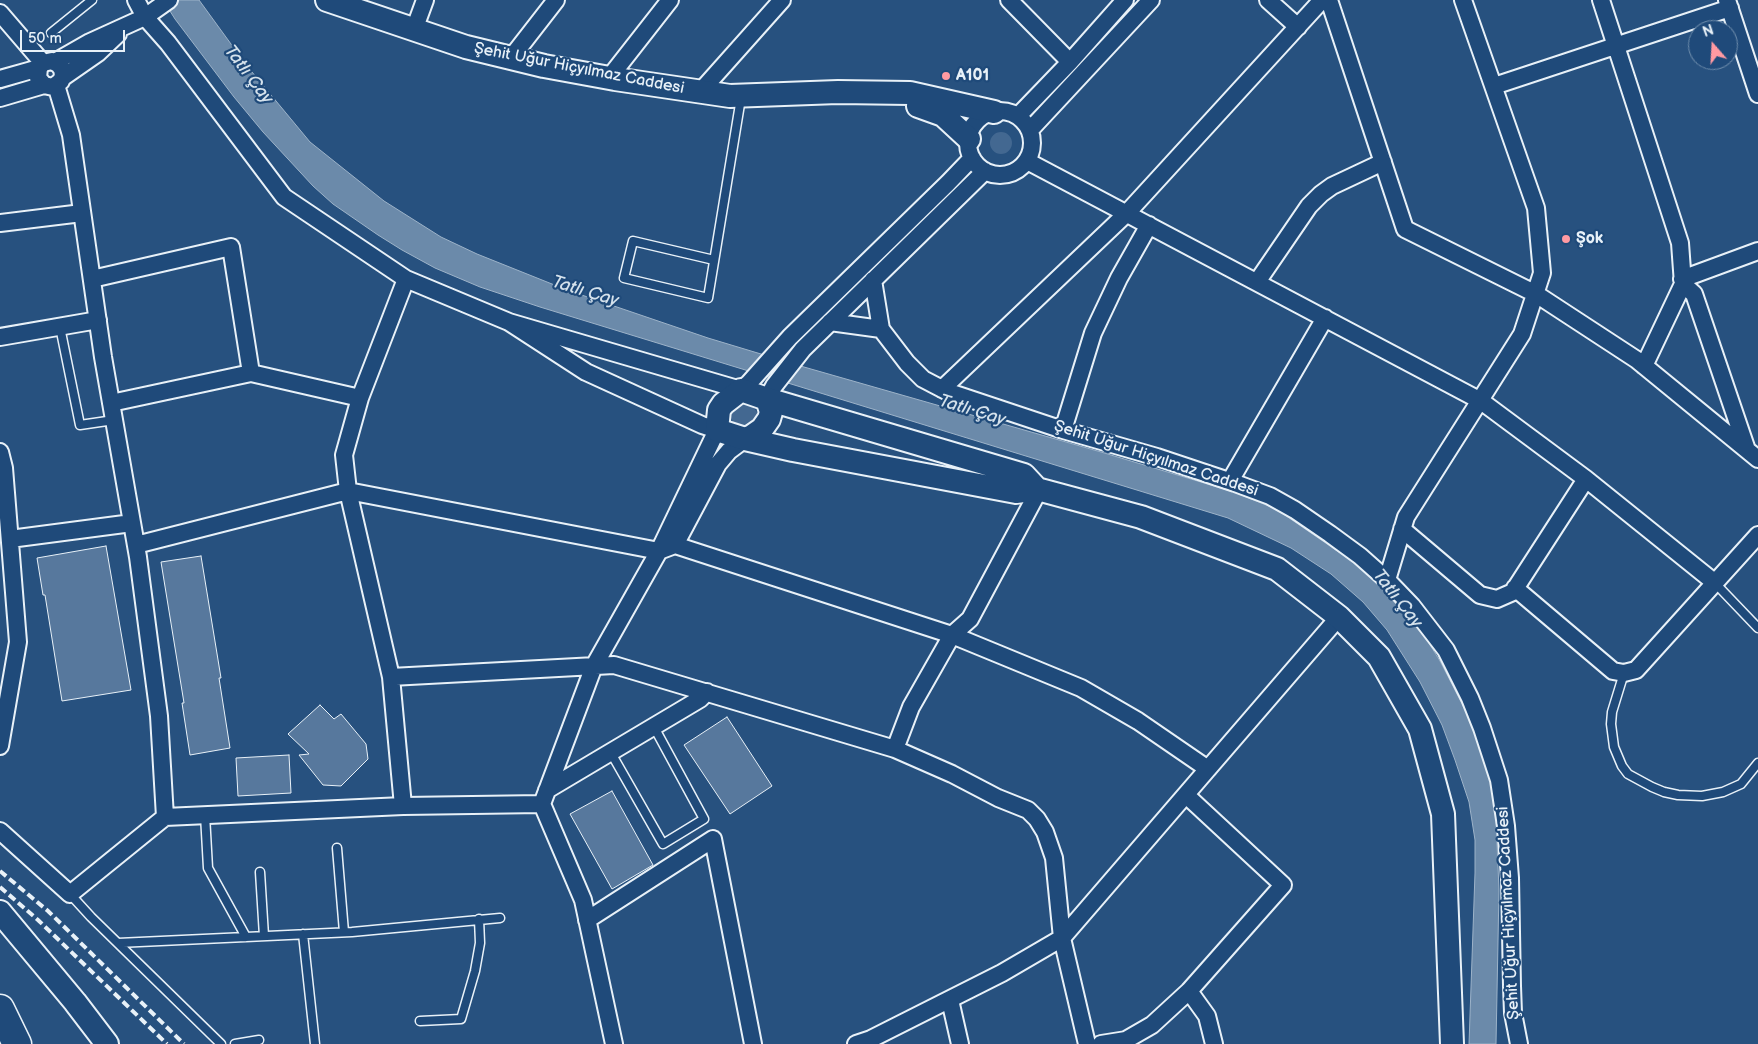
<!DOCTYPE html>
<html>
<head>
<meta charset="utf-8">
<style>
	body { margin:0 }
	#map { position:relative; width:1758px; height:1044px; overflow:hidden; background:#27517f; font-family:"Balsamiq Sans",sans-serif }
	canvas { display:block }
	.north { position:absolute; left:1688px; top:20px; width:50px; height:50px; box-sizing:border-box; background:#1f4a7a; border:1px solid #6f8dac; border-radius:50%; rotate:341deg; font-size:14px; font-weight:700; line-height:20px; text-align:center; color:#e8f1f8 }
	.north::after { content:''; display:block; margin:auto; width:18px; height:22px; background:#ff9aa2; clip-path:polygon(50% 0,100% 100%,50% 72%,0 100%) }
	.scale { position:absolute; left:20px; top:30px; width:105px; height:22px; box-sizing:border-box; border:2px solid #e8f1f8; border-top:0; padding-left:6px; font-size:15px; line-height:18px; white-space:nowrap; color:#e8f1f8; -webkit-text-stroke:4px #1f4a7a; paint-order:stroke }
</style>
</head>
<body>
<div id="map">
<canvas width="1758" height="1044"></canvas>
<div class="north">N</div>
<div class="scale">50 m</div>
</div>
<script>
const context = document.querySelector('canvas').getContext('2d');
context.lineJoin = 'round';
function fill(path, color) { context.fillStyle = color; context.fill(path, 'evenodd'); }
const poly = rows => new Path2D(rows.map(r => 'M' + r).join(''));
function strokePath(path, color, width, dash) { context.strokeStyle = color; context.lineWidth = width; context.lineCap = dash ? 'butt' : 'round'; context.setLineDash(dash || []); context.stroke(path); }
function label(font, color, halo, rows, align = 'center') {
  context.font = font + ' "Balsamiq Sans",sans-serif'; context.lineWidth = 4.5; context.setLineDash([]); context.textBaseline = 'middle'; context.strokeStyle = halo; context.fillStyle = color; for (const [text, x, y, turn = 0] of rows) {
    context.save(); context.translate(x, y); context.rotate((+turn || 0) * Math.PI / 180); context.textAlign = isNaN(turn) ? turn : align; if (halo) context.strokeText(text, 0, 0); context.fillText(text, 0, 0); context.restore();
  }
}
fill(poly([
	'990 143a11 11 0 1 1 22 0a11 11 0 1 1-22 0Z',
	[743,403,751,405,757,412,758,416,747,429,735,426,731,418,732,410]
]), '#436891');
const water = poly([
	[163,0,199,0,247,66,310,142,384,201,441,237,477,254,567,290,708,338,804,367,1101,452,1234,492,1276,509,1362,568,1378,582,1394,602,1419,627,1440,661,1476,731,1491,780,1496,819,1499,890,1496,1044,1469,1044,1475,873,1475,840,1469,802,1455,760,1442,725,1420,682,1387,630,1363,602,1331,574,1291,548,1228,518,540,307,480,287,435,268,402,250,378,235,333,204,313,186,263,132,234,97,175,19,163,0]
]);
fill(water, '#6b8aaa');
strokePath(water, '#9db3c9', 1);
const building = poly([
	[106,546,131,690,62,701,45,595,43,595,37,558,106,546],
	[201,556,221,678,219,678,230,748,190,755,182,703,184,703,161,562,201,556],
	[320,705,334,719,341,714,366,744,368,759,341,786,323,785,299,755,309,754,288,734,320,705],
	[727,717,772,786,730,814,684,745,727,717],
	[289,755,291,793,238,796,236,758,289,755],
	[612,791,653,865,612,889,570,814,612,791]
]);
fill(building, '#57789d');
strokePath(building, '#e8f1f8', 1);
const lane = poly([
	[51,33,92,0],
	[714,260,633,241,624,278,708,298,741,98],
	[60,327,80,425,114,420],
	[1714,582,1758,628],
	[1624,673,1612,712,1611,724,1614,747,1622,766,1628,774,1652,787,1664,792,1678,795,1702,796,1723,792,1741,784,1758,763],
	[611,753,663,844,704,819,654,727],
	[205,815,208,868,246,937],
	[337,848,344,932],
	[260,872,264,936],
	[70,894,91,917,221,1044],
	[303,934,315,1044],
	[118,943,352,932,500,918],
	[420,1021,461,1019,475,971,480,943,479,919],
	[235,1044,259,1040]
]);
const street = poly([
	[136,0,145,17,168,43,284,197,406,279,509,322,741,390,749,383,790,337,948,183,972,158],
	[1009,0,1070,62],
	[1268,0,1298,27],
	[1329,0,1405,229,1536,294,1637,360,1758,459],
	[1601,0,1680,243,1683,284,1644,366],
	[1727,0,1758,94],
	[0,13,43,63],
	[414,30,425,0],
	[511,58,556,0],
	[55,62,90,42,145,17,169,0],
	[62,78,98,53,118,34],
	[609,78,670,0],
	[0,79,39,68,43,63,52,61,58,64,62,69,63,75,61,81,53,87,44,85,38,78,39,68],
	[56,85,71,135,103,357,138,557,159,716,165,817],
	[1494,86,1730,8],
	[700,92,782,0],
	[0,98,44,85],
	'968 143a32 32 0 1 1 64 0a32 32 0 1 1-64 0Z',
	[1018,116,1070,62,1125,0],
	[1030,130,1151,0],
	[1027,161,1481,401,1586,479,1714,582],
	[0,223,82,213],
	[92,279,231,247,251,373,111,403],
	[1682,279,1758,251],
	[873,280,881,329,907,363,923,379,946,391,1063,430,1157,457,1235,483,1270,496,1295,510,1330,534,1360,556,1387,580,1412,606,1446,650,1470,698,1482,728,1499,780,1506,826,1510,878,1512,986,1513,1013,1519,1044],
	[1257,282,1309,206,1321,194,1332,186,1383,162],
	[1683,284,1694,294,1747,450],
	[830,322,881,329],
	[0,337,98,320],
	[251,373,360,398],
	[942,389,1127,213,1322,0],
	[767,399,774,386,803,349,985,171],
	[1063,430,1093,333,1119,278,1149,225],
	[0,452,4,468,18,642,0,746],
	[1230,481,1325,318],
	[1039,490,970,619,952,635,911,707,895,749,952,774,998,798,1028,810,1037,819,1045,832,1054,858,1062,938,1087,1044],
	[1402,529,1480,595,1497,599,1513,592,1586,479],
	[10,539,132,523],
	[136,545,348,491,659,551,675,545,952,635,1081,688,1138,721,1208,769],
	[675,545,718,464,729,451,745,439],
	[1387,580,1406,517,1522,334,1542,273,1536,208,1463,0],
	[1515,588,1613,671,1624,673,1636,670,1758,535],
	[391,677,614,665,895,749],
	[547,790,700,699,707,692],
	[542,804,583,900,614,1044],
	[403,806,391,677,348,491,344,455,360,398,406,279],
	[0,831,70,894,165,817,403,806,542,804,594,666,659,551,717,430,702,425,586,372,509,322],
	[587,920,713,839,753,1044],
	[1189,991,1207,1016,1214,1044],
	[950,1000,960,1044],
	[856,1044,871,1039,1002,973,1062,938,1339,617],
	[1101,1044,1126,1040,1152,1025,1189,991,1283,885,1186,795]
]);
const secondary = poly([
	[327,0,466,47,544,66,615,79,730,96,838,92,910,93,994,112],
	[918,106,943,115,969,139],
	[745,439,752,436,762,429,769,419,771,412,767,399],
	[1037,489,1024,475,767,399,741,390,723,404,719,410,717,430,745,439,793,450,1016,492,1037,489,1141,517,1277,569,1339,617,1379,657,1420,729,1443,814,1452,1044],
	[0,912,75,1002,107,1044]
]);
const highway = poly([
	[0,1009,17,1044]
]);
strokePath(lane, '#e8f1f8', 11);
strokePath(street, '#e8f1f8', 20);
strokePath(secondary, '#e8f1f8', 26);
strokePath(highway, '#e8f1f8', 31);
strokePath(lane, '#1f4a7a', 8);
strokePath(street, '#1f4a7a', 16);
strokePath(secondary, '#1f4a7a', 22);
strokePath(highway, '#1f4a7a', 28);
strokePath(poly([
	[0,871,48,911,184,1044],
	[0,887,38,920,167,1044]
]), '#e8f1f8', 4, [8, 4]);
for (const [x, y, r, color] of [
	[946,76,5,"#ff9aa2"],
	[1566,239,5,"#ff9aa2"]
]) { const dot = new Path2D(); dot.arc(x, y, r, 0, 2 * Math.PI); context.fillStyle = color; context.fill(dot); strokePath(dot, '#1f4a7a', 2); }
label('16px', '#e8f1f8', '#1f4a7a', [
	["Şehit Uğur Hiçyılmaz Caddesi",579,69,11],
	["Şehit Uğur Hiçyılmaz Caddesi",1156,459,18],
	["Şehit Uğur Hiçyılmaz Caddesi",1509,913,-93]
]);
label('bold 16px', '#e8f1f8', '#1f4a7a', [
	["A101",956,76],
	["Şok",1576,239]
], 'left');
label('italic 18px', '#d5e2ec', '#1f4a7a', [
	["Tatlı Çay",248,75,53],
	["Tatlı Çay",585,292,17],
	["Tatlı Çay",972,411,17],
	["Tatlı Çay",1397,599,52]
]);
</script>
</body>
</html>
